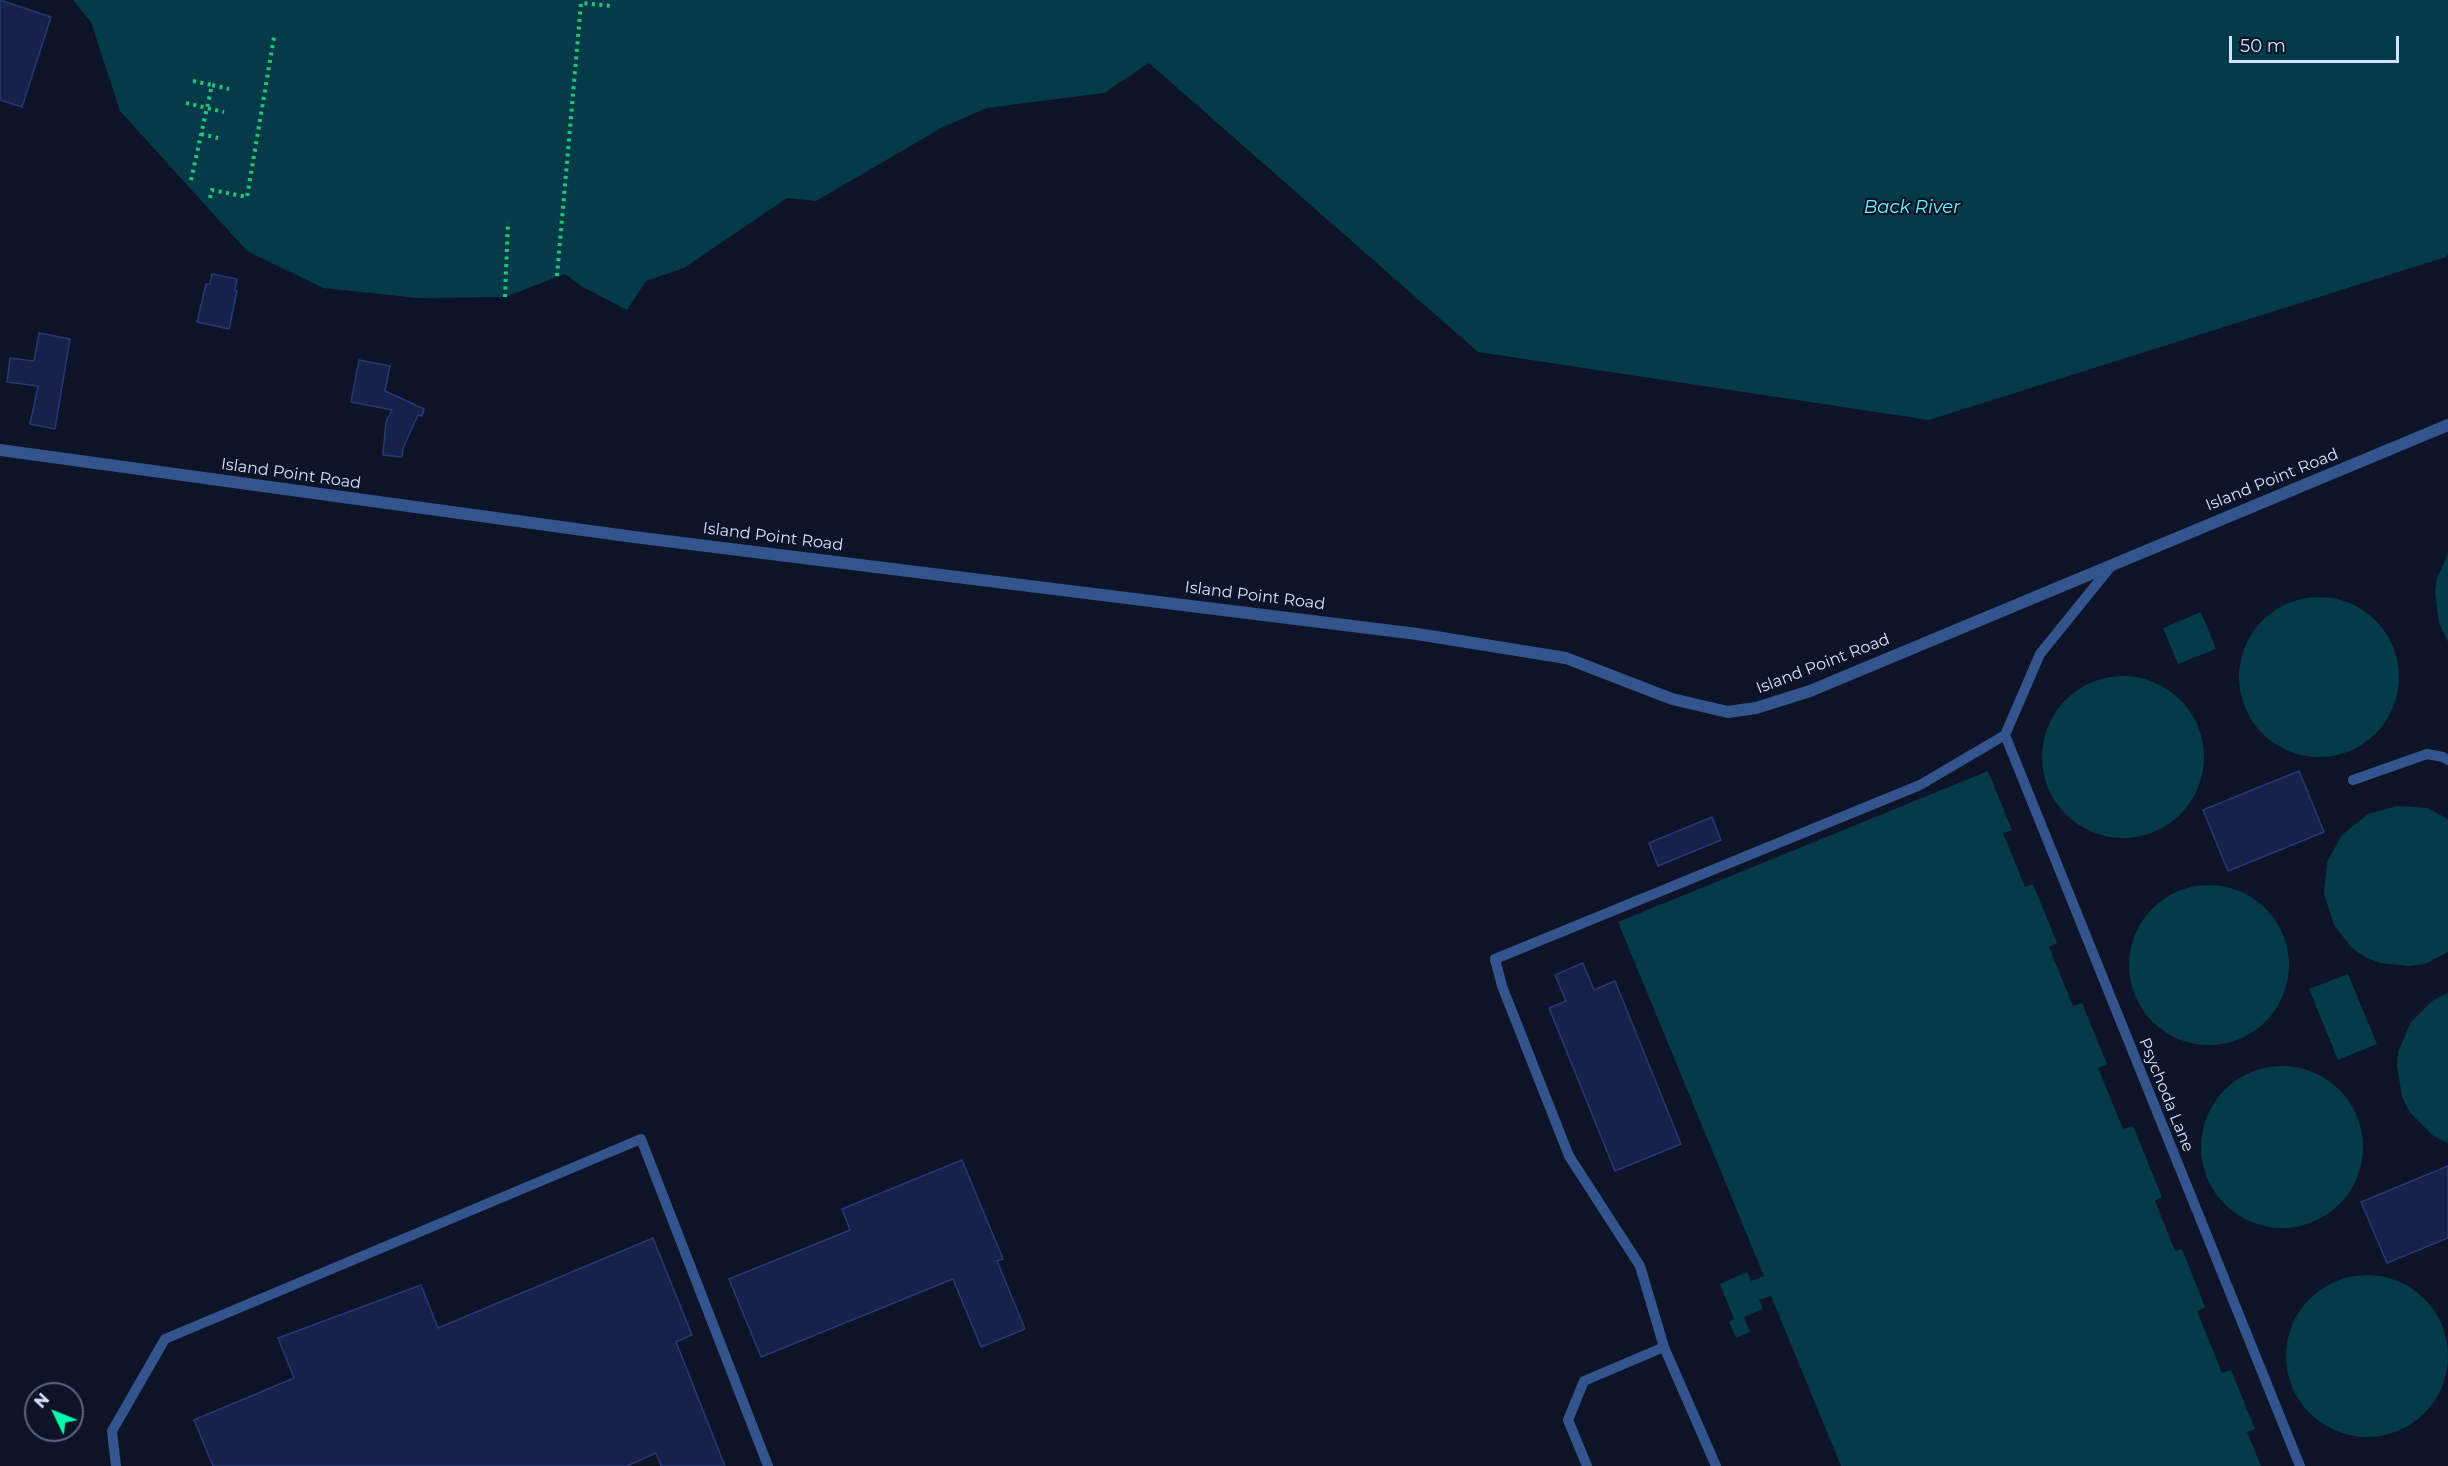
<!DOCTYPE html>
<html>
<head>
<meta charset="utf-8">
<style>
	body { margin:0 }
	#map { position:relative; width:2448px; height:1466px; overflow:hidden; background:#0d1428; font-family:Montserrat,sans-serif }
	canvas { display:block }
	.north { position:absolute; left:24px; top:1382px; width:60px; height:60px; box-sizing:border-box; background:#0d1428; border:2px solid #5d667e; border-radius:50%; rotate:313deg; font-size:16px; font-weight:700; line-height:24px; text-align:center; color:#d4e1ff }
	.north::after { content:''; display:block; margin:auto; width:21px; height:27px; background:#00ffaf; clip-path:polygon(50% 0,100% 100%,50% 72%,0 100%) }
	.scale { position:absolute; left:2229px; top:36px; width:170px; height:27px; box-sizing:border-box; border:3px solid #d4e1ff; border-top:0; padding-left:8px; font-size:18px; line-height:21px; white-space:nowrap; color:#d4e1ff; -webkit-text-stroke:4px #0d1428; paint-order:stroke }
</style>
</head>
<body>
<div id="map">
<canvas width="2448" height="1466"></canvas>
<div class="north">N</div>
<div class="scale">50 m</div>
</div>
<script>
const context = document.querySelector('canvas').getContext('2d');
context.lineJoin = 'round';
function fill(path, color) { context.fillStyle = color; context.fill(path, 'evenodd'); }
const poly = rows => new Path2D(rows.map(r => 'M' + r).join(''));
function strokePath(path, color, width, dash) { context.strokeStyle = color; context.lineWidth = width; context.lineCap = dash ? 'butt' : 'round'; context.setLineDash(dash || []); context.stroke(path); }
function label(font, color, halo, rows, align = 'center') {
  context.font = font + ' Montserrat,sans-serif'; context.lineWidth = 4.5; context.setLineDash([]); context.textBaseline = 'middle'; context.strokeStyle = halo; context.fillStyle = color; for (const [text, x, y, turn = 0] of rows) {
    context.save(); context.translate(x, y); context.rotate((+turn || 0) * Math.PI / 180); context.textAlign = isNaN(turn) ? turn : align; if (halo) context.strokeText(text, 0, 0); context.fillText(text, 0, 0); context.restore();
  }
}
fill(poly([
	[73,0,2448,0,2448,254,2446,257,1929,420,1478,352,1149,63,1104,93,987,108,943,127,816,201,787,198,684,268,646,281,627,310,581,286,565,274,505,297,418,298,323,288,247,251,120,111,91,22],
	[2448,554,2448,642,2439,623,2435,592,2437,578],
	'2239 677a80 80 0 1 1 160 0a80 80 0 1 1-160 0Z',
	[2201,612,2216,649,2178,664,2163,628],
	'2042 757a81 81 0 1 1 162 0a81 81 0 1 1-162 0Z',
	[1988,771,2012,830,2003,833,2025,887,2033,884,2057,943,2049,947,2073,1006,2082,1003,2107,1064,2098,1068,2123,1129,2133,1126,2162,1197,2155,1201,2175,1251,2182,1249,2205,1307,2197,1311,2222,1373,2231,1370,2255,1429,2247,1432,2261,1466,1841,1466,1771,1296,1759,1300,1763,1309,1744,1317,1750,1332,1736,1338,1729,1322,1734,1319,1720,1284,1747,1272,1751,1281,1764,1276,1618,922],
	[2397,806,2427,808,2448,819,2448,952,2425,964,2409,966,2380,963,2365,957,2352,948,2334,925,2324,894,2327,862,2342,835,2368,814],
	'2129 965a80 80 0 1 1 160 0a80 80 0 1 1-160 0Z',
	[2348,974,2377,1044,2338,1060,2309,989],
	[2448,993,2448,1143,2432,1135,2409,1111,2402,1097,2397,1066,2398,1052,2411,1022,2432,1001],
	'2201 1147a81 81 0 1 1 162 0a81 81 0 1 1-162 0Z',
	'2286 1356a81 81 0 1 1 162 0a81 81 0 1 1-162 0Z'
]), '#053a49');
const building = poly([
	[0,0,51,17,22,107,0,100,0,0],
	[212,274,237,279,235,290,237,291,229,329,197,322,206,284,210,284,212,274],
	[39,333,70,339,55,429,30,424,38,386,7,382,10,358,34,361,39,333],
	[359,360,390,366,385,391,424,409,422,416,418,415,403,448,402,457,383,455,386,422,392,410,351,402,359,360],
	[2299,771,2324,832,2228,871,2203,810,2299,771],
	[1712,817,1721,840,1658,866,1649,843,1712,817],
	[1583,963,1594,990,1615,981,1681,1144,1615,1171,1549,1008,1566,1001,1555,975,1583,963],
	[962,1160,1003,1259,997,1261,1025,1329,981,1347,953,1279,761,1357,729,1279,850,1230,842,1209,962,1160],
	[2448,1166,2448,1238,2387,1263,2361,1202,2448,1166],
	[653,1238,692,1335,676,1342,725,1466,661,1466,656,1453,627,1466,213,1466,194,1420,294,1378,278,1338,421,1285,438,1328,653,1238]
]);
fill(building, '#17224b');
strokePath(building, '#273879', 1.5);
strokePath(poly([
	[193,81,212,85],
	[186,103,224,112],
	[201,134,218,138],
	[191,180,212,85,229,89],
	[210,198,212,190,247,197,274,37],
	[557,276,581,3,611,6],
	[505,297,508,222]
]), '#23c578', 4, [3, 4.5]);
strokePath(poly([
	[2005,735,2300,1466],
	[2353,780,2427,754,2443,757,2448,760],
	[116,1466,112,1431,165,1339,641,1139,768,1466],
	[1587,1466,1568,1420,1584,1381,1664,1347],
	[1716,1466,1664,1347,1640,1266,1569,1156,1502,986,1495,959,1920,785,2005,735,2040,654,2112,565]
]), '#33548c', 10);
strokePath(poly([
	[0,450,634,537,1417,634,1566,658,1672,699,1728,712,1756,708,1810,691,2448,425]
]), '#33548c', 12);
label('16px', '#d4e1ff', '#0d1428', [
	["Island Point Road",291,474,8],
	["Island Point Road",2272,480,-22],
	["Island Point Road",773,537,7],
	["Island Point Road",1255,596,7],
	["Island Point Road",1823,664,-21],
	["Psychoda Lane",2166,1095,68]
]);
label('italic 18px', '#62f7ff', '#0d1428', [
	["Back River",1912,208]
]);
</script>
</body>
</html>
